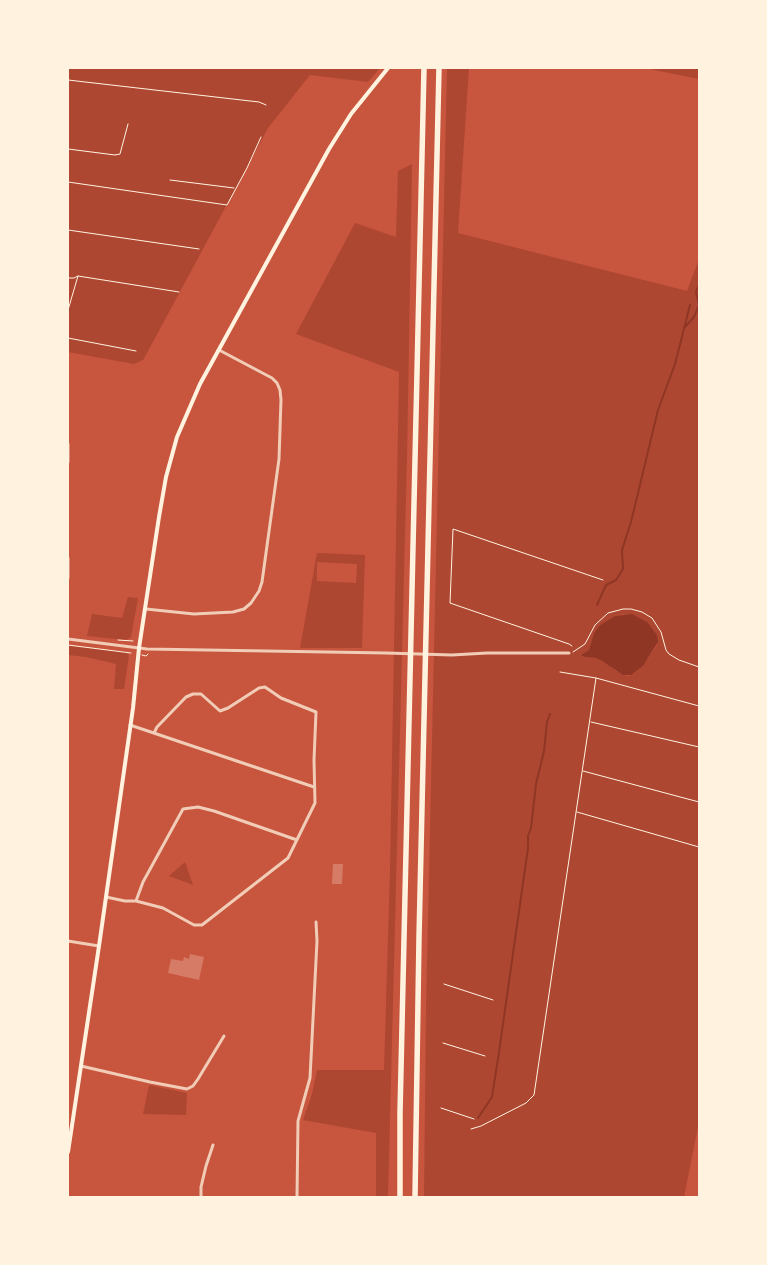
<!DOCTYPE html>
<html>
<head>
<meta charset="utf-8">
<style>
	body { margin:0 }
	#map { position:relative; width:767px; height:1265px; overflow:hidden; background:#c8553d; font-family:Arial,sans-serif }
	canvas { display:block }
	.frame { position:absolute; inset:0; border:69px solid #fff3e0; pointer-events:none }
</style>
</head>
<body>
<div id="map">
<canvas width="767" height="1265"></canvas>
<div class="frame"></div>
</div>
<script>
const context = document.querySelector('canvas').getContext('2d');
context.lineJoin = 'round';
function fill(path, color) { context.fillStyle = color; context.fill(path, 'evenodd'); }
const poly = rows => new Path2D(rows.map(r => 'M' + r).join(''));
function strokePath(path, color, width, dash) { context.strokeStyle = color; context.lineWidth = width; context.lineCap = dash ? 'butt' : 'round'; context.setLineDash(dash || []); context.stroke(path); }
fill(poly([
	[68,68,380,68,368,82,310,75,268,128,147,353,143,360,134,364,68,352],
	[447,68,469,68,458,233,687,291,699,259,699,1122,684,1197,424,1197,426,1008],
	[624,614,657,635,657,645,643,666,631,675,627,676,616,671,610,666,596,658,585,657,582,655,589,650,594,633,600,625,615,616],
	[648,68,699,68,699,79,654,70],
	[412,164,407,458,388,1197,376,1197,376,1133,303,1120,312,1094,317,1070,384,1070,390,870,399,372,296,334,355,223,396,237,398,171],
	[317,553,365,555,362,648,300,648],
	[317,562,357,564,356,583,317,581],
	[128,597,138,598,131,637,126,640,87,636,92,614,122,618],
	[68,646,126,652,129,656,124,689,114,689,116,664,86,657,68,655],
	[185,862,193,885,169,876],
	[149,1085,187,1093,186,1115,143,1114]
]), '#ae4732');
fill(poly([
	[632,614,647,622,657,635,658,642,643,666,631,675,623,675,602,661,596,658,585,657,581,655,589,650,594,633,600,625,615,616]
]), '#8f3625');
strokePath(poly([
	[684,328,694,317,697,310,699,305,696,292,699,285],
	[597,605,606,585,616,580,623,569,622,550,631,522,658,410,675,364,690,305],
	[478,1118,492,1097,498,1059,528,848,528,836,531,828,536,784,544,751,547,722,550,714]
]), '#8f3625', 2);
fill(poly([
	[333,864,343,864,342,884,332,884],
	[190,954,204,957,199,980,168,973,171,959,183,961,184,957,189,959]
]), '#d67c66');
strokePath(poly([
	[68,80,259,102,266,105],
	[68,149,115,155,120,154,128,124],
	[170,180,234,188],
	[68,182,227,205,247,168,261,137],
	[68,230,199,249],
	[68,278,74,278,78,276,179,292],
	[68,310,78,276],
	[68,338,136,351],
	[118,640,133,641],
	[68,645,131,653],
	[572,646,569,644,450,603,453,529,603,580],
	[573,652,585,644,595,625,608,613,623,609,631,609,642,612,652,618,661,632,666,650,669,654,679,660,699,667],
	[142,655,146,656,148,654],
	[560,672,596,678,699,706,699,711],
	[591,722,699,747],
	[583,771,699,802],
	[577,812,699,847],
	[444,984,493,1000],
	[443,1043,485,1056],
	[441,1108,474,1119],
	[471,1129,481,1126,526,1103,534,1095,596,678]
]), '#fff3e0', 1);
strokePath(poly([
	[68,444,68,462],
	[68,558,68,578],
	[146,609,194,614,233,612,244,609,251,603,259,591,262,582,279,459,281,400,280,390,277,383,272,378,219,350],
	[68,639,147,649,386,653,452,655,487,653,569,653],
	[130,725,314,787],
	[106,897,125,901,136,901,163,908,194,925,202,925,288,858,315,803,314,760,316,712,281,698,265,687,259,688,228,708,220,711,201,694,193,694,186,697,157,727,154,733],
	[136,901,143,882,183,809,198,807,214,811,297,840],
	[68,941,99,946],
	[81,1066,150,1082,187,1089,193,1086,198,1079,224,1036],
	[201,1197,201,1187,206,1166,213,1145],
	[297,1197,298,1121,310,1078,317,941,316,922]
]), '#f1ccb7', 3);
strokePath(poly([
	[68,1152,99,946,133,708,139,648,159,517,166,477,177,437,200,384,329,149,351,114,388,68]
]), '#fff3e0', 4);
strokePath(poly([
	[400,1197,400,1113,424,68],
	[415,1197,419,937,439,68]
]), '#fff3e0', 5.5);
</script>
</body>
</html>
